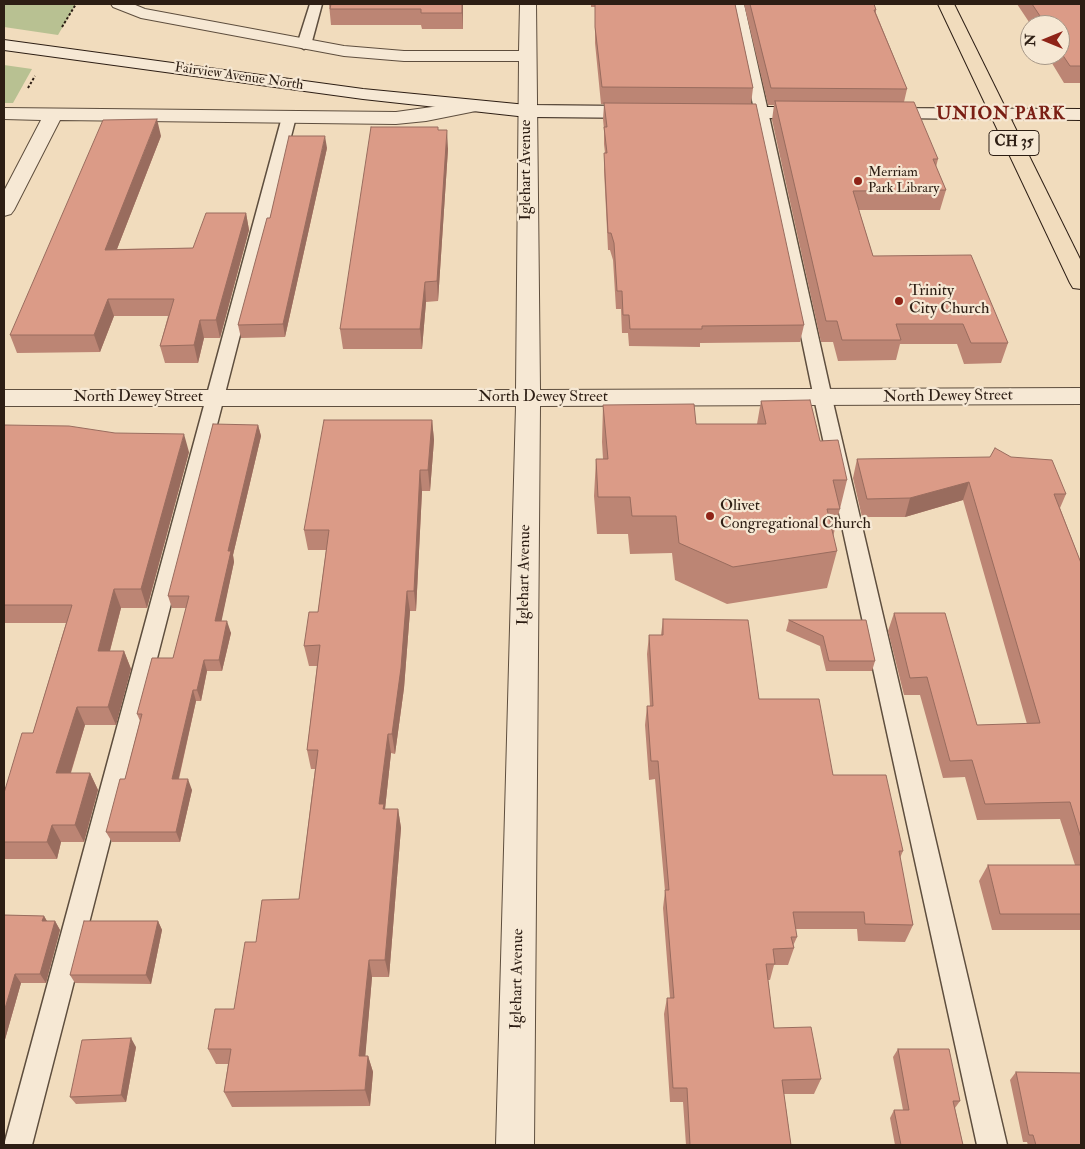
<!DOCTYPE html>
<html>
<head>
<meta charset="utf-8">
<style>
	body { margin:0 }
	#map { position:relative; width:1085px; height:1149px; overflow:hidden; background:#f1dcbd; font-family:"IM FELL Double Pica",serif }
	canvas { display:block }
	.frame { position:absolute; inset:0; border:5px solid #2d1e14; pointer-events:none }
	.north { position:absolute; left:1020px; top:15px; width:50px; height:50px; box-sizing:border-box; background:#f6e8d4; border:1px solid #a69787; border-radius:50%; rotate:270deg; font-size:14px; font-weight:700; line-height:20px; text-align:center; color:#2d1e14 }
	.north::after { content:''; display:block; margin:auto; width:18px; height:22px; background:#8f2418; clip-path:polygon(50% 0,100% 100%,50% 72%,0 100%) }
</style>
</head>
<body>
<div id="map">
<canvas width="1085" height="1149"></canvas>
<div class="frame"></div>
<div class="north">N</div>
</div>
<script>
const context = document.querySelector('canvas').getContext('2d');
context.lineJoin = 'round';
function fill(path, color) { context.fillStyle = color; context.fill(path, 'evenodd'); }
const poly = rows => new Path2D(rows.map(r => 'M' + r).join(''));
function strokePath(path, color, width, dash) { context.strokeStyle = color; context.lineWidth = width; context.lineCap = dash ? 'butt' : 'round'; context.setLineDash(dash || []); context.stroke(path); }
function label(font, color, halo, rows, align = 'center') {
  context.font = font + ' "IM FELL Double Pica",serif'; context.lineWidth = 4.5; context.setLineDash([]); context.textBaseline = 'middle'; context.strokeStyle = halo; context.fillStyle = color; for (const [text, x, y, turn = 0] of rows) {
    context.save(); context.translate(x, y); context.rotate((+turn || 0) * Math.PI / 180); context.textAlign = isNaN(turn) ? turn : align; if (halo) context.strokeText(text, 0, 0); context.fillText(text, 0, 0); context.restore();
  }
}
fill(poly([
	[4,4,76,4,58,35,4,27],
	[4,65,32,69,13,103,4,103]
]), '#b8c192');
const lane = poly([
	[310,4,322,4,311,45,304,49,297,45,310,4],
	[732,4,744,4,832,398,1007,1145,977,1145,814,398,732,4],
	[289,113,296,117,32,1145,4,1145,282,117,289,113]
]);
const street = poly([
	[111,4,133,4,145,9,344,46,404,51,519,51,520,4,536,4,540,390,1081,388,1081,404,540,406,534,1145,496,1145,516,406,4,406,4,390,516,390,519,61,404,61,344,56,141,18,113,7,111,4],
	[475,101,481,102,484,106,481,110,426,121,396,124,60,120,14,210,11,214,4,216,4,191,41,120,4,119,4,108,396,112,475,101]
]);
const secondary = poly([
	[4,40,363,89,527,105,641,106,648,108,650,112,648,116,641,118,527,117,363,99,4,50,4,40],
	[721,107,811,107,818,109,820,113,818,117,811,119,714,117,712,113,714,109,721,107],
	[881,108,1081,109,1081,120,874,118,872,114,874,110,881,108]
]);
const primary = poly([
	[938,4,954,4,1081,261,1081,289,1073,288,1070,283,938,4]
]);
strokePath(lane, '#5e4e3e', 3);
strokePath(street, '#5e4e3e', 2);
strokePath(secondary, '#2d1e14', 2);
strokePath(primary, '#2d1e14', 2);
strokePath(poly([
	[62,27,76,4],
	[28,88,35,76]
]), '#2d1e14', 2, [2.5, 2]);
fill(lane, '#f6e8d4');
fill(street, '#f6e8d4');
fill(secondary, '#f6e8d4');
fill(primary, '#f1dcbd');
fill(poly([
	[329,4,463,4,463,29,422,29,421,25,331,25],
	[591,4,735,4,753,88,751,104,804,325,800,342,700,343,700,347,629,346,628,333,622,333,621,309,616,309,613,260,610,250,608,250,604,170,605,153,604,144,604,130,603,119,604,104,601,104,595,43,595,7,591,7],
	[744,4,874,4,876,10,876,13,907,89,904,102,938,159,936,167,946,190,940,210,859,210,873,256,1008,343,1001,363,964,364,957,344,900,344,896,360,838,361,833,342,821,342,772,120,774,105,768,105],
	[1017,4,1081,4,1081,83,1064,83,1047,55,1060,55,1060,25,1031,25],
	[438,127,438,130,448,149,438,301,426,302,422,349,343,349,340,329],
	[161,136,117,249,193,248,246,213,249,230,220,338,204,338,198,363,165,363,160,346,168,316,114,316,100,352,17,353,10,335],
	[327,148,285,337,241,338,238,325,270,218],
	[761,401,820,441,847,480,833,537,837,551,827,588,727,604,675,580,672,553,630,554,628,534,597,534,594,496,596,459,603,459,602,442,603,405,696,424,757,424],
	[432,420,434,440,430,491,422,491,416,611,410,611,404,688,395,754,391,753,385,809,398,809,401,828,389,977,372,977,365,1056,368,1056,373,1072,370,1106,232,1107,224,1092,228,1064,216,1064,208,1049,234,1009,256,942,299,899,315,769,311,769,307,750,317,666,309,666,304,646,318,612,326,550,308,550,304,530],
	[4,425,189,452,147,608,121,608,110,651,124,651,131,669,116,725,85,725,71,773,90,773,98,790,84,842,61,842,57,859,4,859,4,793,33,733,66,623,4,623],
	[258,425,261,436,233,555,234,562,221,621,231,633,222,671,207,671,201,701,196,701,179,779,192,790,180,842,112,842,106,832,125,779,140,721,137,714,173,658,186,608,172,608,168,596],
	[857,459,1066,494,1060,508,1081,563,1081,930,992,930,979,881,988,865,1075,865,1060,819,977,820,965,777,943,778,920,695,904,695,888,631,894,613,977,725,1027,724,963,500,905,517,862,517,853,478],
	[663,619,759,699,833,775,903,851,900,858,913,925,905,942,858,941,857,929,795,929,797,937,793,946,794,948,788,965,774,965,770,980,768,980,774,1028,821,1079,814,1094,784,1094,791,1145,686,1145,683,1102,670,1102,664,1014,667,998,670,998,663,908,665,891,655,779,649,780,645,725,647,706,650,706,647,654,649,635,661,635],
	[789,620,866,620,875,661,872,671,826,671,820,646,786,631],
	[4,915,44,916,47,921,55,921,60,930,46,983,21,983,4,1043],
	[158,921,162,930,151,984,75,983,70,975],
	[136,1047,126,1102,76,1104,70,1097],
	[898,1049,960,1101,955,1108,963,1145,895,1145,890,1118,894,1110,903,1110,893,1057],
	[1016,1072,1081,1145,1028,1145,1027,1142,1023,1142,1010,1080]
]), '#bc8574');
fill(poly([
	[462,4,463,4,463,29,462,13],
	[157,119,161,136,110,267,105,250],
	[447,130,448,149,438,301,437,281],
	[325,136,327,148,285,337,283,324],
	[246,213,249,230,220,338,216,320],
	[425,282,426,302,422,349,420,329],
	[108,299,114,316,100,352,94,335],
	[200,320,204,338,198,363,194,345],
	[432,420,434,440,430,491,428,470],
	[258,425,261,436,233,555,234,562,219,633,215,621,228,551],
	[184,434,189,452,147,608,141,589],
	[420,470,422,491,416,611,414,591],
	[969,482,963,500,905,517,910,498],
	[114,589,121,608,105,669,98,651],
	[407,591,410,611,404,688,395,754,392,734],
	[227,621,231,633,222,671,219,660],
	[124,651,131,669,116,725,108,707],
	[204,660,207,671,201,701,197,690],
	[193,690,196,701,176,790,172,779],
	[77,707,85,725,65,791,56,773],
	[388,734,391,753,385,809,387,823,379,804],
	[90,773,98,790,84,842,75,825],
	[188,779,192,790,180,842,176,832],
	[398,809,401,828,389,977,385,960],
	[52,825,61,842,57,859,47,842],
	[44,916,49,925,42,921],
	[55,921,60,930,46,983,40,974],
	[158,921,162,930,151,984,146,975],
	[369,960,372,977,364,1072,359,1056],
	[15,974,21,983,4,1043,4,1012],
	[131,1038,136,1047,126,1102,121,1095],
	[368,1056,373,1072,370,1106,365,1090]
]), '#996c5e');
const building = poly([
	[331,4,462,4,462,13,421,13,421,9,330,9,331,4],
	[595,4,735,4,753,88,602,87,595,27,595,4],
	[750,4,874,4,876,10,874,10,907,89,771,88,750,4],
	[1032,4,1081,4,1081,66,1070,66,1060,51,1060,25,1046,25,1032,4],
	[775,101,914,102,938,159,933,159,946,190,853,191,873,256,971,255,1008,343,971,343,963,324,896,324,901,340,842,340,837,321,826,321,775,101],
	[604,103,756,104,804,325,702,326,702,329,630,329,629,315,623,315,622,291,617,291,614,243,611,233,608,233,604,153,607,153,604,127,607,127,604,103],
	[157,119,105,250,193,248,206,213,246,213,216,320,200,320,194,345,160,346,174,299,108,299,94,335,10,335,103,120,157,119],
	[371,127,438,127,438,130,447,130,437,281,425,282,420,329,340,329,371,127],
	[289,136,325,136,283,324,238,325,267,218,270,218,289,136],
	[810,400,820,441,838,440,847,480,833,480,840,509,827,509,837,551,733,567,679,543,676,516,632,516,630,497,598,497,596,459,608,459,603,405,694,404,696,424,766,424,761,401,810,400],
	[324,420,432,420,428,470,420,470,414,591,407,591,401,668,392,734,388,734,379,804,384,804,383,809,398,809,385,960,369,960,359,1056,368,1056,365,1090,224,1092,231,1049,208,1049,215,1009,234,1009,245,942,256,942,262,900,299,899,318,750,307,750,320,645,304,646,309,612,318,612,329,530,304,530,324,420],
	[213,424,258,425,228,551,231,551,215,621,227,621,219,660,204,660,197,690,193,690,172,779,188,779,176,832,106,832,120,779,125,779,142,714,137,714,152,658,173,658,189,596,168,596,213,424],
	[4,425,69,426,115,433,184,434,141,589,114,589,98,651,124,651,108,707,77,707,56,773,90,773,75,825,52,825,47,842,4,842,4,793,22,733,33,733,72,605,4,605,4,425],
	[995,448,1011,457,1052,460,1066,494,1054,494,1081,563,1081,838,1070,802,985,804,972,760,950,761,927,677,910,678,894,613,945,613,977,725,1040,723,969,482,910,498,867,499,857,459,990,457,995,448],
	[663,619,748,620,759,699,819,699,833,775,886,775,903,851,899,851,913,925,865,924,864,912,793,912,797,937,791,937,794,948,773,949,775,964,766,964,774,1028,811,1027,821,1079,782,1080,791,1145,690,1145,687,1088,673,1088,667,998,674,998,665,890,669,890,658,761,651,761,647,706,653,706,649,635,663,635,663,619],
	[789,620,866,620,875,661,829,661,823,636,789,620],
	[988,865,1081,865,1081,914,1000,914,988,865],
	[4,915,44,916,42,921,55,921,40,974,15,974,4,1012,4,915],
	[84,921,158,921,146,975,70,975,84,921],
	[131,1038,121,1095,70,1097,82,1040,131,1038],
	[898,1049,949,1049,960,1101,953,1101,963,1145,901,1145,894,1110,909,1110,898,1049],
	[1016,1072,1081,1073,1081,1145,1036,1145,1033,1135,1029,1135,1016,1072]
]);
fill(building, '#db9b87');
strokePath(building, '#996c5e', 1);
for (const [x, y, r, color] of [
	[858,181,5,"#8f2418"],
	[899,301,5,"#8f2418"],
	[710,516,5,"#8f2418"]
]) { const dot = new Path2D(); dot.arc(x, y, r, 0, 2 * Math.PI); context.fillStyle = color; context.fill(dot); strokePath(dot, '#f6e8d4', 2); }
label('14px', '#2d1e14', '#f6e8d4', [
	["Fairview Avenue North",239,77,8]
]);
label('14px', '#2d1e14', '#f6e8d4', [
	["Merriam",868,173],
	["Park Library",868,189]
], 'left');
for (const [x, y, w] of [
	[1014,143,50]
]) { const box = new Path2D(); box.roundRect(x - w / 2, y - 12.5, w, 25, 4); context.fillStyle = '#f6e8d4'; context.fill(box); strokePath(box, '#2d1e14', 1); }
label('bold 15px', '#2d1e14', null, [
	["CH 35",1014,143]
]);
label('16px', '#2d1e14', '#f6e8d4', [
	["Iglehart Avenue",527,170,-90],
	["North Dewey Street",948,397,-1],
	["North Dewey Street",138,398],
	["North Dewey Street",543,398],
	["Iglehart Avenue",525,575,-89],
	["Iglehart Avenue",518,979,-89]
]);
label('16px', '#2d1e14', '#f6e8d4', [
	["Trinity",909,292],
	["City Church",909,310],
	["Olivet",720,507],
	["Congregational Church",720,525]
], 'left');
context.letterSpacing = '1px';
label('bold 18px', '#7a1f14', '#f6e8d4', [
	["UNION PARK",1001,115]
]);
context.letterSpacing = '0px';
</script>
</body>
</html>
